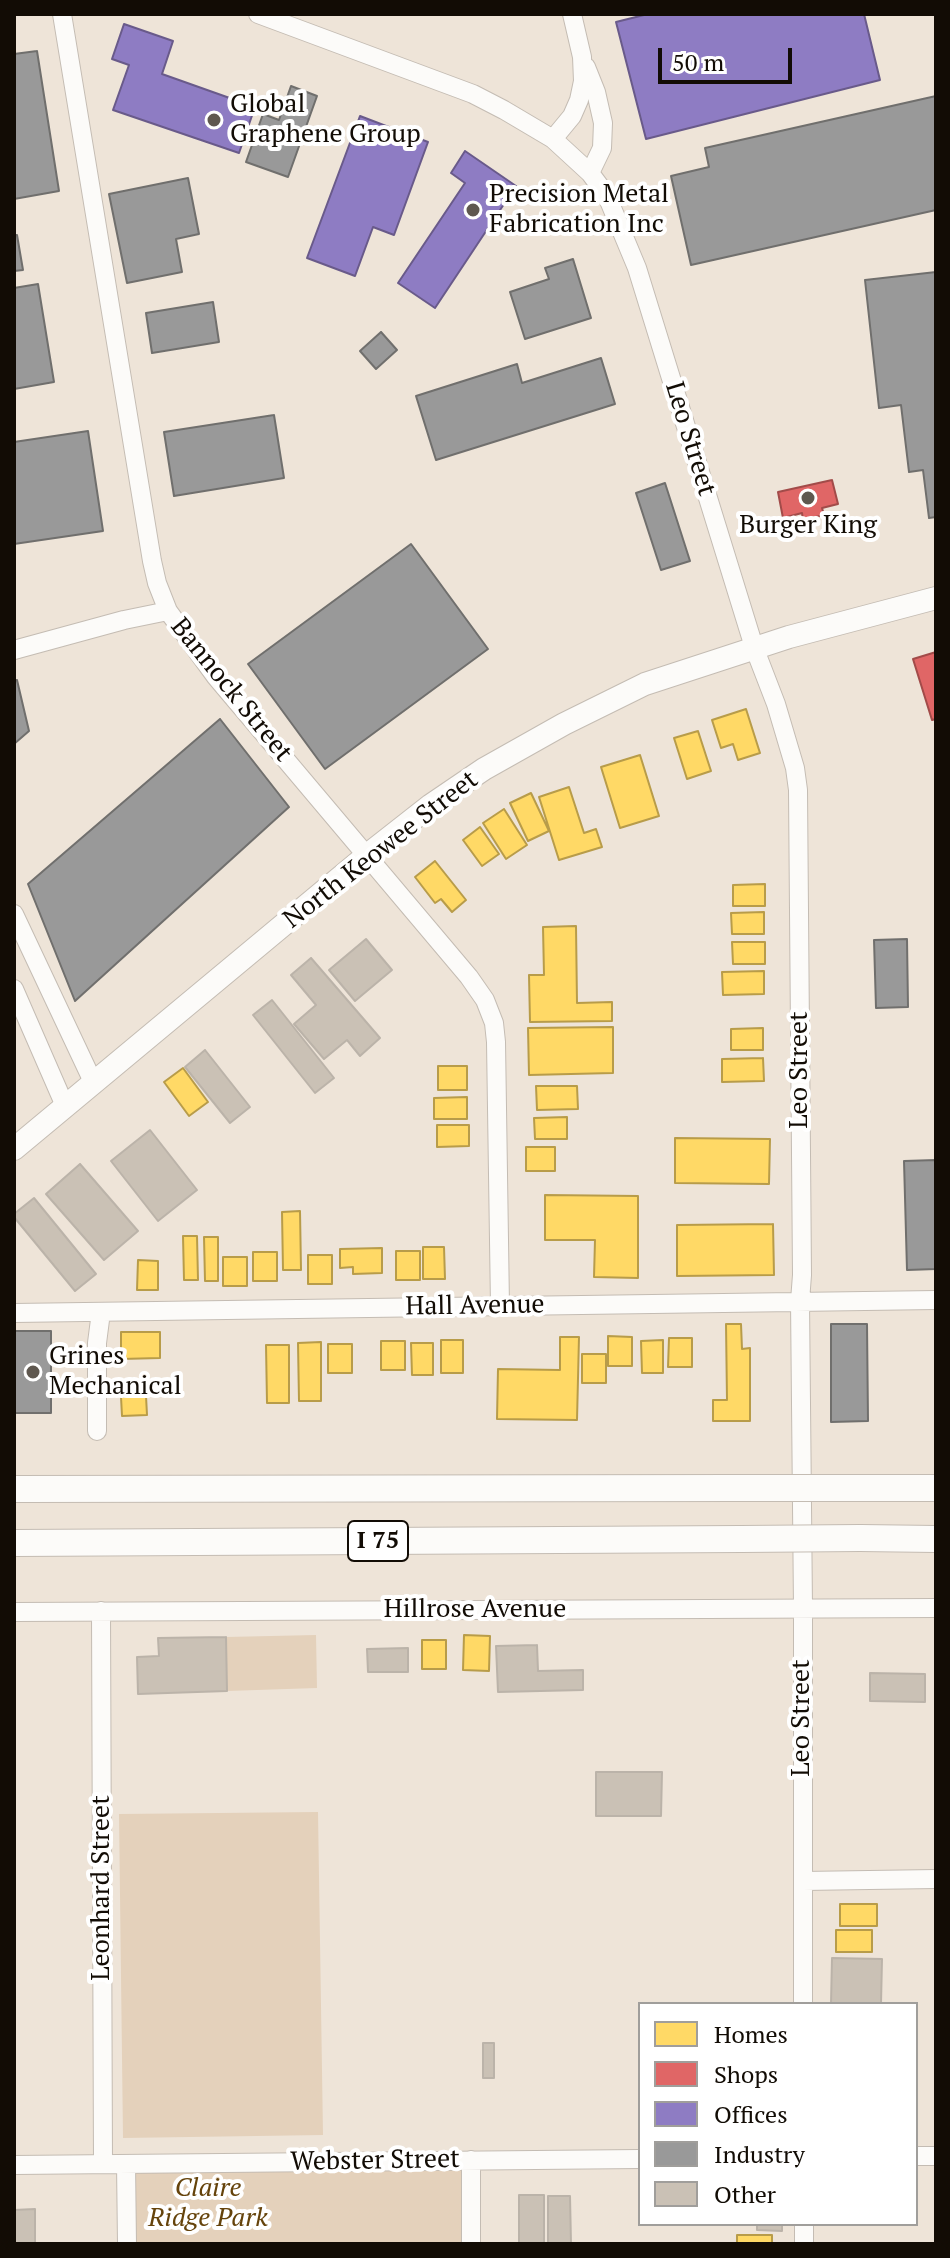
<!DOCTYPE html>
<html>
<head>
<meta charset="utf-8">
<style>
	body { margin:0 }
	#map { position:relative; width:950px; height:2258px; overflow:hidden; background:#eee4d8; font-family:"PT Serif",serif }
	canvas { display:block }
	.frame { position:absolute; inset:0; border:16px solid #120c05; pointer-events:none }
	.legend { position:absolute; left:638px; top:2002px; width:280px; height:224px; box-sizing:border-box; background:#fff; border:2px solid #a09e9b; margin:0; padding:10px 14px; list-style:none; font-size:24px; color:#120c05 }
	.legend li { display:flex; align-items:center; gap:16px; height:40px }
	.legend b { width:40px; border:2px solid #a09e9b }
	.scale { position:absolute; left:658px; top:48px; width:134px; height:36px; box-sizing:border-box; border:4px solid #120c05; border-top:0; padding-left:10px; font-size:24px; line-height:28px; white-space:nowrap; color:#120c05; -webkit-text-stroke:6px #fff; paint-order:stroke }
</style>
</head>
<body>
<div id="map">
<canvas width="950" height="2258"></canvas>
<div class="frame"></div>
<ul class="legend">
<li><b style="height:22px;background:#ffd966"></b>Homes</li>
<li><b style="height:22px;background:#e06666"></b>Shops</li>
<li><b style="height:22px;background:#8e7cc3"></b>Offices</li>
<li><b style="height:22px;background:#999"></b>Industry</li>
<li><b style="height:22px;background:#cac1b5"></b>Other</li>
</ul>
<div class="scale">50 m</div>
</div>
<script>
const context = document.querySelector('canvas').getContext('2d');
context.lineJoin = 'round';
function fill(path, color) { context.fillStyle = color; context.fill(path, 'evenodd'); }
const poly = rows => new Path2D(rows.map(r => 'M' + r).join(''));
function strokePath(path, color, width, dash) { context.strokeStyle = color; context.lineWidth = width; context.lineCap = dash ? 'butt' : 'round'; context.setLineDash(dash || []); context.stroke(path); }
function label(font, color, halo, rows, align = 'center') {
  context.font = font + ' "PT Serif",serif'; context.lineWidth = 8; context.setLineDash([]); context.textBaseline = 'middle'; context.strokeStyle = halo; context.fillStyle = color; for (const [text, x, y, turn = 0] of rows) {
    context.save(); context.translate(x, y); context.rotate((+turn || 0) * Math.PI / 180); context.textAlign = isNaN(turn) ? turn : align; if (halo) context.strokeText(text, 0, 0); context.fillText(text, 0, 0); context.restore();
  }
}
fill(poly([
	[316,1635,317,1688,227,1691,226,1637],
	[318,1812,323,2135,123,2138,119,1814],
	[471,2160,471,2244,127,2244,126,2164]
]), '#e4d1bb');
const homes = poly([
	[746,709,760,753,738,760,733,744,721,748,712,720,746,709],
	[698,731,711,771,687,779,674,738,698,731],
	[640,755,659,816,620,828,601,767,640,755],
	[569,787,584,833,596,829,602,847,559,860,539,797,569,787],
	[531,793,549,831,528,841,510,803,531,793],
	[504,809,527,845,506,859,483,823,504,809],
	[480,827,499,854,482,866,463,840,480,827],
	[435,861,466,900,452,912,441,899,435,903,415,877,435,861],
	[765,884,765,906,733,906,733,885,765,884],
	[764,912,764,934,732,934,731,913,764,912],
	[576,926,577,1003,612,1002,612,1021,530,1022,529,975,544,975,543,927,576,926],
	[732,942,765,942,765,964,733,964,732,942],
	[764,971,764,994,723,995,722,972,764,971],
	[613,1027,613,1073,529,1075,528,1028,613,1027],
	[763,1028,763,1050,731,1050,731,1029,763,1028],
	[763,1058,764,1081,722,1082,722,1059,763,1058],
	[438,1066,467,1066,467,1090,438,1090,438,1066],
	[183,1068,208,1102,189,1116,164,1082,183,1068],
	[536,1086,577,1086,578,1109,537,1110,536,1086],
	[467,1097,467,1119,434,1119,434,1098,467,1097],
	[567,1117,567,1139,535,1139,534,1118,567,1117],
	[437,1125,469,1125,469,1146,437,1147,437,1125],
	[675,1138,770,1139,769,1184,675,1183,675,1138],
	[526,1147,555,1147,555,1171,526,1171,526,1147],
	[545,1195,638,1196,638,1278,594,1277,595,1240,545,1240,545,1195],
	[300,1211,301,1270,283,1270,282,1212,300,1211],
	[773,1224,774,1275,677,1276,677,1225,773,1224],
	[183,1236,197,1236,198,1280,184,1280,183,1236],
	[204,1237,218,1237,218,1281,205,1281,204,1237],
	[423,1247,444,1247,445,1279,423,1279,423,1247],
	[382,1248,382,1273,353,1274,353,1267,340,1268,340,1249,382,1248],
	[396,1251,420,1251,420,1280,396,1280,396,1251],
	[253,1252,277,1252,277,1281,253,1281,253,1252],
	[308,1255,332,1255,332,1284,308,1284,308,1255],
	[223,1257,247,1257,247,1286,223,1286,223,1257],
	[138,1260,158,1261,158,1290,137,1290,138,1260],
	[726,1324,741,1324,742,1349,750,1348,750,1421,713,1421,713,1400,727,1400,726,1324],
	[121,1332,160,1332,160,1358,121,1359,121,1332],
	[608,1336,632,1337,632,1366,608,1366,608,1336],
	[560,1337,579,1337,577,1420,497,1419,498,1369,560,1370,560,1337],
	[669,1338,692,1338,692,1367,668,1367,669,1338],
	[441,1340,463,1340,463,1373,441,1373,441,1340],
	[663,1340,663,1373,642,1373,641,1341,663,1340],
	[381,1341,405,1341,405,1370,381,1370,381,1341],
	[321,1342,321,1401,299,1401,298,1343,321,1342],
	[411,1343,433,1343,433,1375,412,1375,411,1343],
	[328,1344,352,1344,352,1373,328,1373,328,1344],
	[266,1345,289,1345,289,1403,267,1403,266,1345],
	[582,1354,606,1354,606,1383,582,1383,582,1354],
	[146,1396,147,1415,122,1416,121,1397,146,1396],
	[464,1635,490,1636,489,1671,463,1670,464,1635],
	[422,1640,446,1640,446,1669,422,1669,422,1640],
	[840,1904,877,1904,877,1926,840,1926,840,1904],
	[836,1930,872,1930,872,1952,836,1952,836,1930],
	[737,2235,772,2235,772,2244,737,2244,737,2235]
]);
fill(homes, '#ffd966');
strokePath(homes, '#b89c49', 2);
const shops = poly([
	[832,480,838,504,822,508,824,515,803,520,802,513,783,518,778,492,832,480],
	[936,652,936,719,932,720,913,659,936,652]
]);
fill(shops, '#e06666');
strokePath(shops, '#a24b49', 2);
const offices = poly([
	[648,14,864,14,880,80,646,139,616,22,648,14],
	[124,24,173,41,162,74,255,107,239,153,113,110,129,65,112,59,124,24],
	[360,116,428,142,394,235,373,227,355,276,307,258,360,116],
	[465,151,516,186,435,308,398,283,465,183,451,173,465,151]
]);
fill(offices, '#8e7cc3');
strokePath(offices, '#695a8a', 2);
const industry = poly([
	[37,51,59,191,14,199,14,54,37,51],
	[291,86,317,96,288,177,246,162,263,114,279,120,291,86],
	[936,96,936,210,691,265,671,176,709,167,705,148,936,96],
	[188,178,199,234,176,239,182,272,127,283,109,194,188,178],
	[14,235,17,235,23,270,14,271,14,235],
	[573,259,591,318,525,339,510,292,549,279,545,268,573,259],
	[936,272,936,517,929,518,923,470,909,472,901,405,879,408,865,280,936,272],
	[38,284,54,382,14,389,14,288,38,284],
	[213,302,219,342,152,353,146,313,213,302],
	[381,332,397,350,376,369,360,351,381,332],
	[601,358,615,404,436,460,416,396,517,364,522,383,601,358],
	[274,415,284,478,174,496,164,432,274,415],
	[88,431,103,531,14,544,14,442,88,431],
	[665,483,690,561,661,570,636,493,665,483],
	[411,544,488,649,325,769,248,664,411,544],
	[17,680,29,731,14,744,14,681,17,680],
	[220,719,289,807,75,1001,28,884,220,719],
	[907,939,908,1007,876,1008,874,940,907,939],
	[936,1160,936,1269,907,1270,904,1161,936,1160],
	[831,1324,867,1324,868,1421,831,1422,831,1324],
	[14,1331,51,1331,51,1413,14,1413,14,1331]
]);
fill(industry, '#999');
strokePath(industry, '#706f6d', 2);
const building = poly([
	[366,939,392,970,355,1001,329,970,366,939],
	[311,958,380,1038,360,1056,347,1040,324,1059,294,1024,316,1005,291,975,311,958],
	[272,1000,334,1078,315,1093,253,1015,272,1000],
	[205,1050,250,1107,230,1123,185,1067,205,1050],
	[150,1130,197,1190,158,1221,111,1161,150,1130],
	[80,1164,138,1231,104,1260,46,1194,80,1164],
	[34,1198,96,1274,75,1291,14,1217,14,1214,34,1198],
	[226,1637,227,1691,138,1694,137,1657,159,1656,158,1638,226,1637],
	[537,1645,538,1671,583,1670,583,1690,498,1692,496,1646,537,1645],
	[408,1648,408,1672,368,1672,367,1649,408,1648],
	[870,1673,925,1674,925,1702,870,1701,870,1673],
	[596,1772,662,1772,661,1816,596,1816,596,1772],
	[832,1958,882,1959,881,2004,831,2004,832,1958],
	[483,2043,494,2043,494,2078,483,2078,483,2043],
	[519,2195,544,2195,544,2244,519,2244,519,2195],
	[548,2196,570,2196,571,2244,548,2244,548,2196],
	[35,2209,35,2244,14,2244,14,2210,35,2209],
	[757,2224,782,2224,782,2231,757,2230,757,2224]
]);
fill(building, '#cac1b5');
strokePath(building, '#bbb3a9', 2);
const minor = poly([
	[62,14,152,561,157,583,168,611,216,677,469,977,485,1000,494,1023,496,1042,500,1306],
	[258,14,473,94,504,110,553,139,590,173,607,196,637,268,754,647,776,704,795,768,798,790,802,1275,800,1301,803,1608,803,2004],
	[586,67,596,92,603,123,602,148,590,173],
	[553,139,572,116,579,100,583,81,582,57,572,14],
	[14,650,124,620,168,611],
	[14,914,94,1084],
	[14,989,65,1106],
	[14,1313,936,1300],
	[97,1431,97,1343,101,1312],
	[101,1611,103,2164],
	[14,1612,936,1608],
	[803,1881,936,1879],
	[916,2156,936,2156],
	[471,2160,471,2244],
	[126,2164,127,2244],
	[14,2165,640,2159],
	[804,2224,804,2244]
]);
const major = poly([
	[14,1149,366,856,431,805,484,769,564,724,645,684,789,637,936,598]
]);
const highway = poly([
	[858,1488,936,1488],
	[14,1489,739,1488],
	[860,1538,936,1539],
	[14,1543,741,1539]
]);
strokePath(minor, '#c4bcb3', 20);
strokePath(major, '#c4bcb3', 24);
strokePath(highway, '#c4bcb3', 28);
strokePath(minor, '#fcfbf9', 18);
strokePath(major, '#fcfbf9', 22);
strokePath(highway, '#fcfbf9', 26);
const highwayBridge = poly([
	[739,1488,858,1488],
	[741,1539,860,1538]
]);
strokePath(highwayBridge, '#c4bcb3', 28, []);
strokePath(highwayBridge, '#fcfbf9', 26);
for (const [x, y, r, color] of [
	[214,120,8,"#5f584f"],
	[473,210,8,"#5f584f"],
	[808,498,8,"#5f584f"],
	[33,1372,8,"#5f584f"]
]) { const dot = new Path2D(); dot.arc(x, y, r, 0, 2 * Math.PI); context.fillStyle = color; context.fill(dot); strokePath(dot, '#fff', 3); }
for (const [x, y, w] of [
	[378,1541,60]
]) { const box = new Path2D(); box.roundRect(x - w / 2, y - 20, w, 40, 6); context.fillStyle = '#fff'; context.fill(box); strokePath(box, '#120c05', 2); }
label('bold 24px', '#120c05', null, [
	["I 75",378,1541]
]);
label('26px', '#120c05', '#fff', [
	["Global",230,105],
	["Graphene Group",230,135],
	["Precision Metal",489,195],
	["Fabrication Inc",489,225],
	["Burger King",808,526,"center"],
	["Grines",49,1357],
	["Mechanical",49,1387]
], 'left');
label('26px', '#120c05', '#fff', [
	["Leo Street",690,439,73],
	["Bannock Street",231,690,51],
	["North Keowee Street",381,850,-38],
	["Leo Street",800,1070,-90],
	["Hall Avenue",475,1306,-1],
	["Hillrose Avenue",475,1610],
	["Leo Street",802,1718,-90],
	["Leonhard Street",102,1888,-90],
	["Webster Street",375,2161,-1]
]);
label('italic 26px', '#65430b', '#fff', [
	["Claire",208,2189],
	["Ridge Park",208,2219]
]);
</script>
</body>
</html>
